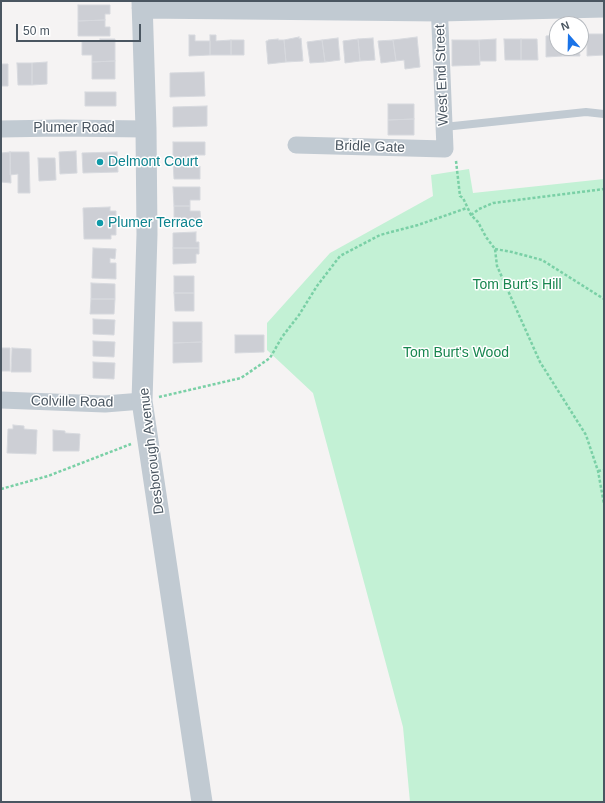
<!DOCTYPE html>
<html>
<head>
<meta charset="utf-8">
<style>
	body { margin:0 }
	#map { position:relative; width:605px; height:803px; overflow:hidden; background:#f5f3f3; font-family:Arial,sans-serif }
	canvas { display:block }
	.frame { position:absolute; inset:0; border:2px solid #4a5661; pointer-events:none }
	.north { position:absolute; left:549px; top:16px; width:40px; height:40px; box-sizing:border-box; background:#fff; border:1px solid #b7bbc0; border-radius:50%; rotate:340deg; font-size:11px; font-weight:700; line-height:16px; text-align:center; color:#4a5661 }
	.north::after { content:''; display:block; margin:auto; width:14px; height:18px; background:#1a73e8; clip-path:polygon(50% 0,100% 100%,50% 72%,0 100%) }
	.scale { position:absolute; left:16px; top:24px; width:125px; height:18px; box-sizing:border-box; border:2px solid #4a5661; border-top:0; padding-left:5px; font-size:12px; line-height:14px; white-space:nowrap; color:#4a5661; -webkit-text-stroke:3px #fff; paint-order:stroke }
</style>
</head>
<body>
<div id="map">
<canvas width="605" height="803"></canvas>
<div class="frame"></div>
<div class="north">N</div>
<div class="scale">50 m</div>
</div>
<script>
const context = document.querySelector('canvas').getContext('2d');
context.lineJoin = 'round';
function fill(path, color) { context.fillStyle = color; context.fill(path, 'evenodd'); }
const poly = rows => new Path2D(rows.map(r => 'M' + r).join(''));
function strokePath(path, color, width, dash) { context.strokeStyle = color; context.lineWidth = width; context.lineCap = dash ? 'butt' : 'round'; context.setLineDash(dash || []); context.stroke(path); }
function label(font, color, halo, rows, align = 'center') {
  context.font = font + ' Arial,sans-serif'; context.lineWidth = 3; context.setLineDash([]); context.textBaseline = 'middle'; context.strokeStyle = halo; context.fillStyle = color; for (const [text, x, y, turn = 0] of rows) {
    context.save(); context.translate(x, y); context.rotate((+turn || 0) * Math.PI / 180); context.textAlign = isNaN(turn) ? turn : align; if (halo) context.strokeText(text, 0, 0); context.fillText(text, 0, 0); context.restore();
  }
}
fill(poly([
	[469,169,473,193,604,179,604,802,410,802,403,727,313,393,267,350,267,323,330,253,433,196,431,175]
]), '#c3f1d5');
const building = poly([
	[78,5,110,5,110,14,105,14,105,20,78,21,78,5],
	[105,20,105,27,110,27,110,36,78,36,78,21,105,20],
	[587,34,604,34,604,55,587,56,587,34],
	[189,35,195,35,195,41,210,41,210,55,189,56,189,35],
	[210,35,216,35,216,41,231,40,231,55,210,55,210,35],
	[557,35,557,48,563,48,563,56,546,57,546,36,557,35],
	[299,37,299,39,301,38,303,61,286,62,284,40,299,37],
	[417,37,420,67,405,69,404,60,396,61,393,40,417,37],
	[338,38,340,60,325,62,322,40,338,38],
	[373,38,375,60,360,61,358,39,373,38],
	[100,39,115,39,115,61,92,62,92,55,82,55,82,41,100,41,100,39],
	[278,39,278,40,284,40,286,62,268,64,266,41,268,41,268,40,278,39],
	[358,39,360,61,345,63,343,41,358,39],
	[496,39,496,61,480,61,479,40,496,39],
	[504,39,521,39,521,60,505,60,504,39],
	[521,39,537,39,538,60,521,60,521,39],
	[231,40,244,40,244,55,231,55,231,40],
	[322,40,325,62,310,63,307,42,322,40],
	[393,40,396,61,381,63,378,41,393,40],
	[452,40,479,40,480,65,452,66,452,40],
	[563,48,579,48,580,56,563,56,563,48],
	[115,61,115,79,92,79,92,62,115,61],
	[47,62,47,84,32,85,32,63,47,62],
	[17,63,32,63,32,85,18,85,17,63],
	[1,64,8,64,8,86,1,86,1,64],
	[204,72,205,96,170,97,170,73,204,72],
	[85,92,116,92,116,106,85,106,85,92],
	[388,104,414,104,414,119,388,120,388,104],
	[207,106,207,126,173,127,173,107,207,106],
	[414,119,414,135,388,135,388,120,414,119],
	[173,142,205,142,205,155,190,155,190,161,173,161,173,142],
	[76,151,77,173,60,174,59,152,76,151],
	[10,152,29,152,30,193,18,193,18,174,10,175,10,152],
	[10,152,11,183,1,182,1,153,10,152],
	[117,152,118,172,83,173,82,153,117,152],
	[38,158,55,158,56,180,39,181,38,158],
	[173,161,190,161,190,166,200,166,200,179,174,179,173,161],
	[173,187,200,187,200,200,190,200,190,206,174,206,173,187],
	[174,206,190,206,190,211,200,211,201,224,174,225,174,206],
	[110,207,110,211,116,211,116,235,111,235,111,239,84,239,83,208,110,207],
	[196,232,196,242,199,242,199,248,173,248,173,233,196,232],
	[93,248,116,249,115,259,110,258,110,263,116,263,116,279,92,278,93,248],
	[173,248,199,248,199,254,196,254,196,263,173,264,173,248],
	[174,276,194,276,194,293,174,293,174,276],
	[91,283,115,284,115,299,91,299,91,283],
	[174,293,194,293,194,311,175,311,174,293],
	[91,299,115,299,114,314,90,314,91,299],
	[93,319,115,320,114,335,93,334,93,319],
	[173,322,202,322,202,342,173,343,173,322],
	[235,335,264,335,264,352,235,353,235,335],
	[93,341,115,342,114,357,93,356,93,341],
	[202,342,202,362,173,363,173,343,202,342],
	[1,348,10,348,10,371,1,371,1,348],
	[12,348,31,349,31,372,11,372,12,348],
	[93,362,115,363,114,379,93,378,93,362],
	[13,425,24,426,24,429,37,430,36,454,7,453,8,429,13,429,13,425],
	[53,430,65,431,65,433,80,434,79,451,53,451,53,430]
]);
fill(building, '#cdcfd5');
strokePath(building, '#d7d9de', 1);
strokePath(poly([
	[456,161,460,196,463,198,471,215,478,222,486,237,495,249,497,266,540,362,586,435,598,471,604,504],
	[471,215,479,209,493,203,604,189],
	[495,249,512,252,542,260,604,299],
	[159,397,241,378,270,358,282,337,299,315,317,286,340,256,380,235,418,225,467,208],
	[598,471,604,470],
	[1,489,48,476,131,444]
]), '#7ad0a6', 2.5, [3, 2]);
strokePath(poly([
	[444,127,586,112,604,114]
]), '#c1cad2', 8);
strokePath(poly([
	[1,129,59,128,146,129],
	[296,145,445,149,439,1],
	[1,400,105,404,142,401]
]), '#c1cad2', 17);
strokePath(poly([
	[142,1,146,129,147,234,142,401,202,802],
	[142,8,440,11,604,7]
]), '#c1cad2', 21);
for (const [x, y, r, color] of [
	[100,162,4,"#0f9aa8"],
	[100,223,4,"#0f9aa8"]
]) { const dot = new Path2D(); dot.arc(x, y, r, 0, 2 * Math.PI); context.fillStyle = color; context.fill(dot); strokePath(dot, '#fff', 1.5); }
label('14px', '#4a5661', '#fff', [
	["West End Street",442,75,-92],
	["Plumer Road",74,128],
	["Bridle Gate",370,147,2],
	["Colville Road",72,402,1],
	["Desborough Avenue",152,451,-97]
]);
label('14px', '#0d838f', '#fff', [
	["Delmont Court",108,162],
	["Plumer Terrace",108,223]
], 'left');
label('14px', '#17864f', '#fff', [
	["Tom Burt's Hill",517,285],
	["Tom Burt's Wood",456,353]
]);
</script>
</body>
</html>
